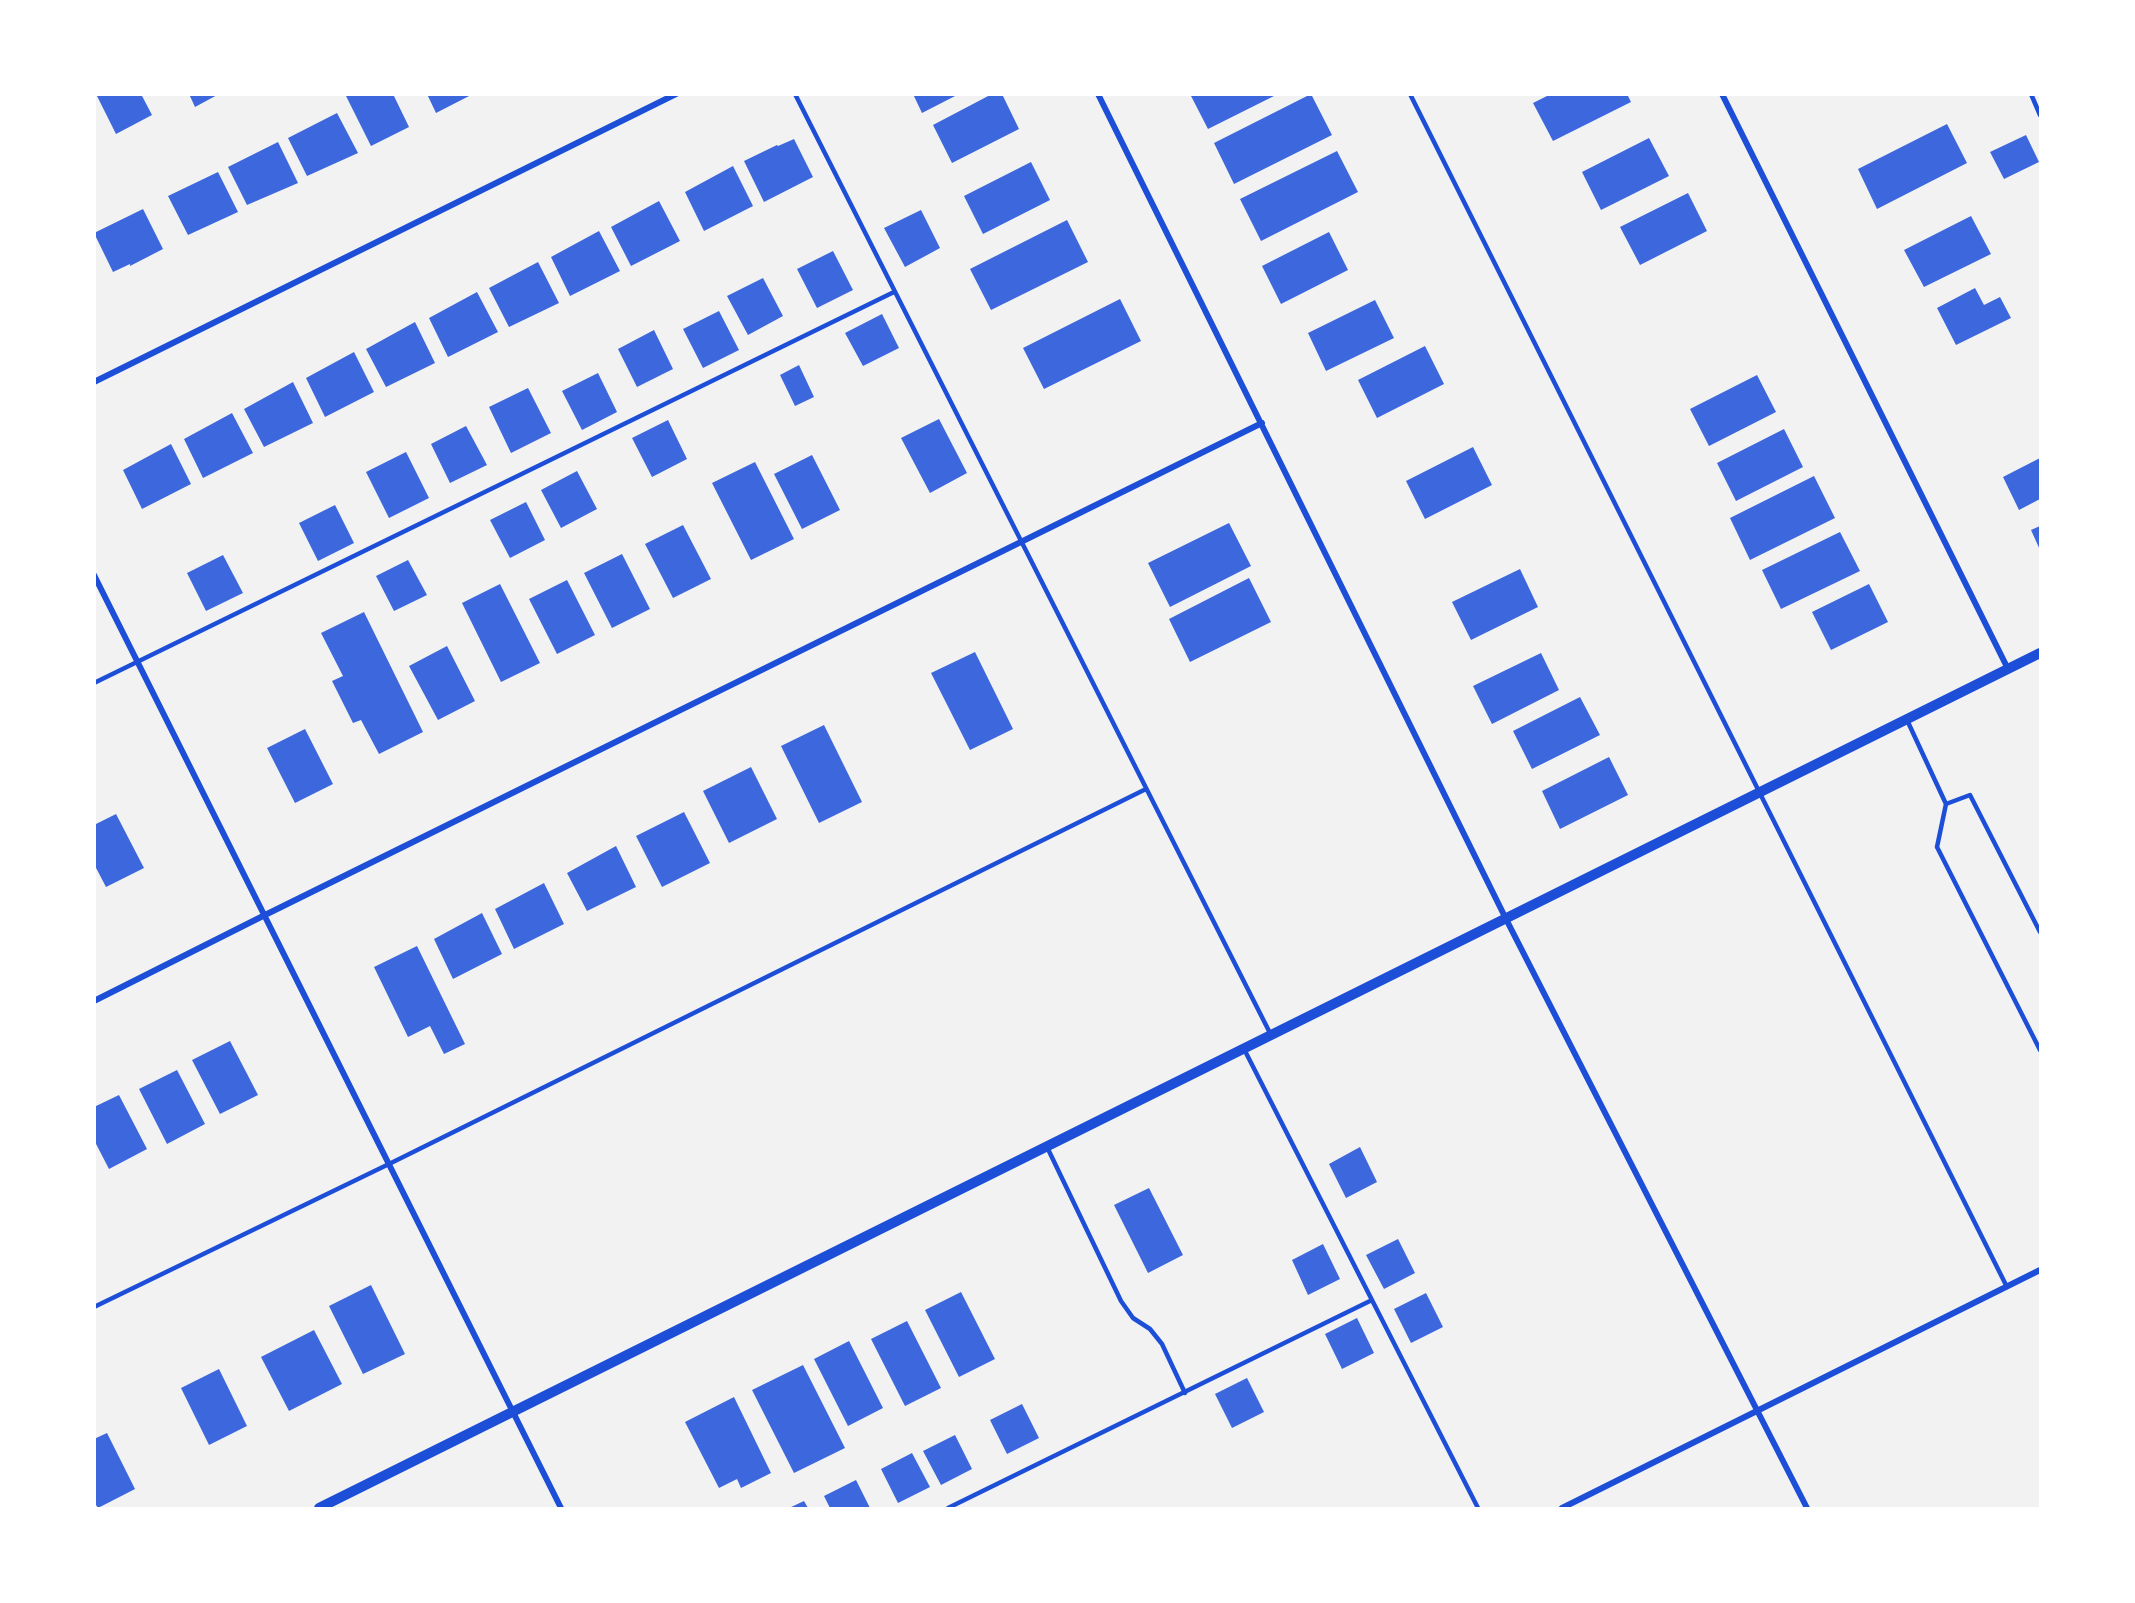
<!DOCTYPE html>
<html>
<head>
<meta charset="utf-8">
<style>
	body { margin:0 }
	#map { position:relative; width:2135px; height:1603px; overflow:hidden; background:#f2f2f2; font-family:Commissioner,sans-serif }
	canvas { display:block }
	.frame { position:absolute; inset:0; border:96px solid #fff; pointer-events:none }
</style>
</head>
<body>
<div id="map">
<canvas width="2135" height="1603"></canvas>
<div class="frame"></div>
</div>
<script>
const context = document.querySelector('canvas').getContext('2d');
context.lineJoin = 'round';
function fill(path, color) { context.fillStyle = color; context.fill(path, 'evenodd'); }
const poly = rows => new Path2D(rows.map(r => 'M' + r).join(''));
function strokePath(path, color, width, dash) { context.strokeStyle = color; context.lineWidth = width; context.lineCap = dash ? 'butt' : 'round'; context.setLineDash(dash || []); context.stroke(path); }
fill(poly([
	[96,94,141,94,152,115,116,134],
	[189,94,219,94,195,107],
	[345,94,393,94,409,127,371,146],
	[427,94,473,94,436,113],
	[913,94,959,94,922,113],
	[992,94,1002,94,1019,129,952,163,933,125],
	[1190,94,1278,94,1208,129],
	[1311,94,1332,135,1234,184,1214,143],
	[1551,94,1627,94,1631,102,1553,141,1533,103],
	[337,113,358,153,307,176,288,138],
	[1947,124,1967,163,1877,209,1858,169],
	[2026,135,2039,162,2004,179,1990,152],
	[1649,138,1669,176,1601,210,1582,172],
	[794,139,813,177,764,202,744,161,777,145,778,146],
	[278,142,298,183,247,205,228,167],
	[1337,151,1358,192,1261,241,1240,199],
	[1031,162,1050,200,983,234,964,196],
	[733,166,753,206,704,231,685,192],
	[218,172,238,212,188,235,168,196],
	[1688,193,1707,231,1640,265,1620,227],
	[659,201,680,241,631,266,611,227],
	[143,209,163,249,130,266,130,264,113,272,94,233],
	[921,210,940,248,905,267,884,228],
	[1971,216,1991,254,1924,287,1904,250],
	[1067,220,1088,262,991,310,970,269],
	[599,231,620,271,570,296,551,257],
	[1329,232,1348,270,1281,304,1262,266],
	[833,251,853,290,817,308,797,269],
	[538,262,559,303,509,327,489,288],
	[763,278,783,316,748,335,727,296],
	[1975,288,1984,305,2000,297,2011,318,1956,345,1937,308],
	[477,292,498,332,448,357,429,318],
	[1120,299,1141,341,1044,389,1023,348],
	[1375,300,1394,338,1326,371,1308,333],
	[719,311,739,350,703,368,683,329],
	[882,314,899,348,863,366,845,333],
	[415,322,435,363,386,387,366,349],
	[654,330,673,369,637,387,618,349],
	[1425,346,1444,384,1377,418,1358,380],
	[354,352,374,392,325,417,306,378],
	[799,365,814,397,795,406,780,375],
	[598,373,617,412,582,430,562,391],
	[1757,375,1776,412,1709,446,1690,409],
	[293,382,313,423,264,447,244,409],
	[528,388,551,433,511,453,489,407],
	[232,413,253,453,203,478,184,439],
	[939,419,967,473,930,493,901,438],
	[668,420,687,459,652,477,632,438],
	[466,426,487,465,450,483,431,444],
	[1784,429,1803,467,1736,501,1717,463],
	[171,444,191,484,142,509,123,470],
	[1473,447,1492,485,1425,519,1406,481],
	[406,452,429,498,389,518,366,472],
	[812,455,840,510,802,529,774,474],
	[2040,458,2040,499,2019,510,2003,477],
	[755,462,794,539,751,560,712,483],
	[577,471,597,509,561,528,541,490],
	[1814,476,1835,518,1750,560,1730,518],
	[526,502,545,540,510,558,490,520],
	[335,505,354,543,318,561,299,523],
	[1229,523,1251,566,1170,607,1148,563],
	[683,525,711,579,673,598,645,544],
	[2040,526,2040,550,2031,530],
	[1840,532,1860,571,1781,609,1762,570],
	[622,554,650,609,612,628,584,573],
	[223,555,243,593,206,611,187,573],
	[408,560,427,595,394,611,376,576],
	[1520,569,1538,607,1471,640,1452,602],
	[1249,578,1271,622,1190,662,1169,619],
	[567,580,595,635,557,654,529,599],
	[500,584,540,663,501,682,462,603],
	[1869,584,1888,622,1831,650,1812,612],
	[364,612,423,732,379,754,361,720,353,723,332,681,343,676,321,633],
	[447,646,475,701,438,720,409,666],
	[975,652,1013,729,970,750,931,673],
	[1541,653,1559,690,1492,724,1473,686],
	[1580,697,1600,735,1532,769,1513,731],
	[824,725,862,802,819,823,781,746],
	[305,729,333,784,295,803,267,748],
	[1609,757,1628,795,1560,829,1542,791],
	[751,767,777,819,729,843,703,791],
	[684,812,710,863,662,887,636,836],
	[116,814,144,868,106,887,94,864,94,825],
	[616,846,636,887,587,911,567,873],
	[544,883,564,924,514,949,495,909],
	[482,913,502,954,453,979,434,939],
	[417,946,465,1044,444,1054,430,1026,408,1037,374,967],
	[230,1041,258,1095,220,1114,192,1060],
	[177,1070,205,1124,167,1144,139,1089],
	[119,1095,147,1149,109,1169,94,1140,94,1107],
	[1360,1147,1377,1182,1346,1198,1329,1164],
	[1149,1188,1183,1255,1148,1273,1114,1205],
	[1398,1239,1415,1273,1384,1289,1366,1255],
	[1323,1244,1340,1279,1308,1295,1292,1260],
	[371,1285,405,1354,363,1374,329,1306],
	[961,1292,995,1359,959,1377,925,1310],
	[1426,1293,1443,1327,1411,1343,1394,1309],
	[1357,1318,1374,1353,1342,1369,1325,1334],
	[907,1321,941,1388,905,1406,871,1339],
	[314,1330,342,1384,289,1411,261,1357],
	[849,1341,883,1408,848,1426,814,1359],
	[803,1365,845,1448,794,1473,752,1390],
	[219,1369,247,1426,209,1445,181,1388],
	[1247,1378,1264,1412,1232,1428,1215,1394],
	[734,1397,771,1473,741,1488,737,1479,719,1488,685,1422],
	[1022,1404,1039,1438,1007,1454,990,1420],
	[107,1433,135,1489,98,1508,94,1502,94,1439],
	[955,1435,972,1469,941,1485,923,1451],
	[912,1453,930,1487,898,1503,881,1469],
	[856,1480,870,1508,830,1508,824,1496],
	[804,1501,808,1508,789,1508]
]), '#3d67dc');
strokePath(poly([
	[795,94,1271,1035],
	[1410,94,2007,1287],
	[2031,94,2040,115],
	[94,683,894,292],
	[1907,720,1946,804,1937,847,2040,1050],
	[1946,804,1970,795,2040,932],
	[1244,1049,1478,1508],
	[1047,1147,1121,1301,1133,1318,1150,1329,1162,1344,1185,1393],
	[94,1307,389,1164,1146,789],
	[948,1508,1372,1300]
]), '#1d4ed8', 4.5);
strokePath(poly([
	[1098,94,1506,919,1807,1508],
	[1722,94,2008,669],
	[94,382,676,94],
	[94,575,561,1508],
	[94,1001,265,915,1262,423],
	[1562,1508,2040,1270]
]), '#1d4ed8', 6);
strokePath(poly([
	[319,1508,2040,653]
]), '#1d4ed8', 10);
</script>
</body>
</html>
